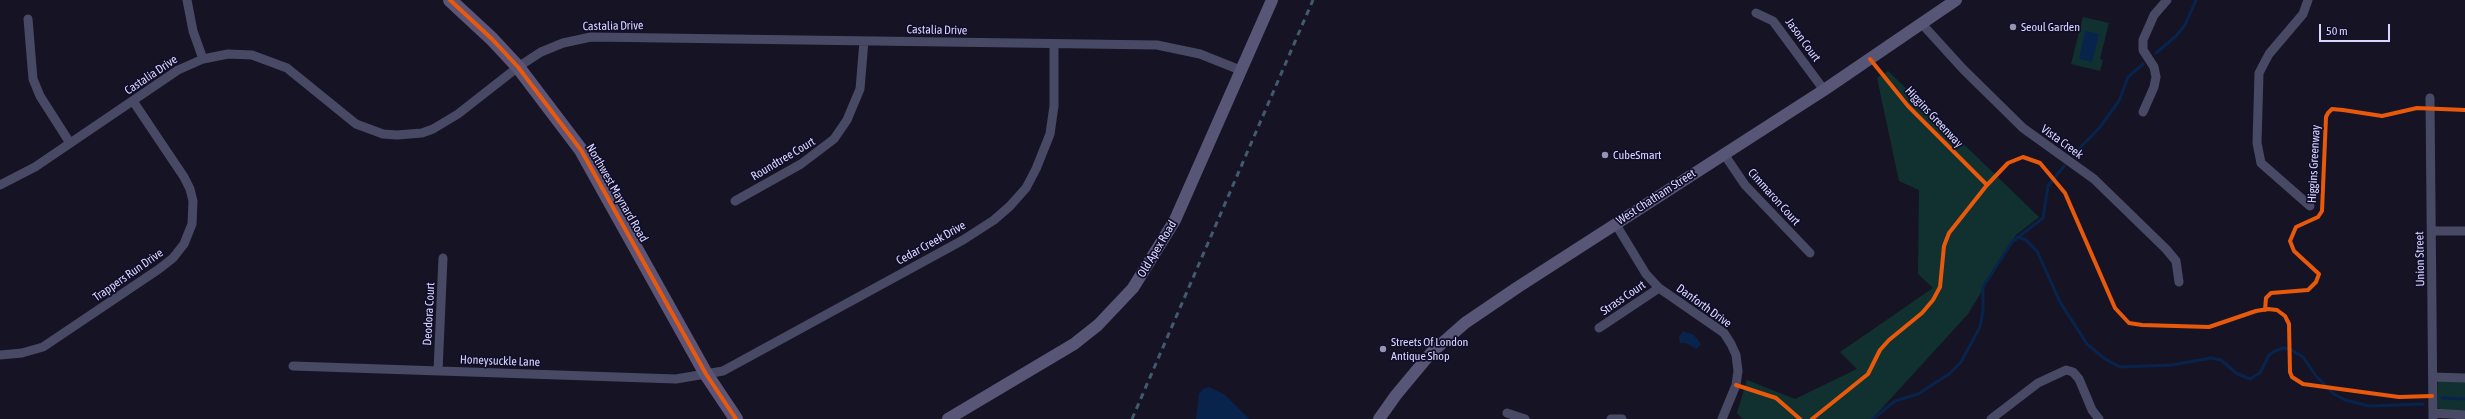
<!DOCTYPE html>
<html>
<head>
<meta charset="utf-8">
<style>
	body { margin:0 }
	#map { position:relative; width:2465px; height:419px; overflow:hidden; background:#161424; font-family:"Asap Condensed",sans-serif }
	canvas { display:block }
	.scale { position:absolute; left:2319px; top:24px; width:71px; height:18px; box-sizing:border-box; border:2px solid #d9d7ff; border-top:0; padding-left:5px; font-size:12px; line-height:14px; white-space:nowrap; color:#d9d7ff; -webkit-text-stroke:3px #110e2a; paint-order:stroke }
</style>
</head>
<body>
<div id="map">
<canvas width="2465" height="419"></canvas>
<div class="scale">50 m</div>
</div>
<script>
const context = document.querySelector('canvas').getContext('2d');
context.lineJoin = 'round';
function fill(path, color) { context.fillStyle = color; context.fill(path, 'evenodd'); }
const poly = rows => new Path2D(rows.map(r => 'M' + r).join(''));
function strokePath(path, color, width, dash) { context.strokeStyle = color; context.lineWidth = width; context.lineCap = dash ? 'butt' : 'round'; context.setLineDash(dash || []); context.stroke(path); }
function label(font, color, halo, rows, align = 'center') {
  context.font = font + ' "Asap Condensed",sans-serif'; context.lineWidth = 3.5; context.setLineDash([]); context.textBaseline = 'middle'; context.strokeStyle = halo; context.fillStyle = color; for (const [text, x, y, turn = 0] of rows) {
    context.save(); context.translate(x, y); context.rotate((+turn || 0) * Math.PI / 180); context.textAlign = isNaN(turn) ? turn : align; if (halo) context.strokeText(text, 0, 0); context.fillText(text, 0, 0); context.restore();
  }
}
fill(poly([
	[2083,17,2109,23,2100,59,2103,60,2100,71,2071,64],
	[1888,71,2039,217,2016,235,1968,314,1872,419,1743,419,1737,413,1747,380,1795,399,1857,369,1840,352,1933,288,1918,274,1919,190,1899,181,1877,78],
	[2443,380,2465,382,2465,412,2440,410,2438,407,2438,382]
]), '#113130');
fill(poly([
	[2085,31,2099,34,2092,62,2079,59],
	[1683,331,1694,335,1701,344,1696,349,1686,343,1680,343,1679,337],
	[1209,387,1225,395,1249,419,1196,419,1199,394,1203,389]
]), '#08244c');
strokePath(poly([
	[2156,53,2176,36,2185,25,2196,0],
	[2075,153,2100,127,2119,101,2128,77,2143,64],
	[2018,237,2026,240,2037,251,2060,302,2087,344,2105,359,2120,367,2172,365,2211,358,2221,360,2236,373,2250,379,2260,373,2269,355,2273,352,2283,348,2290,349,2303,357,2316,376,2334,394,2345,400,2369,406,2423,404],
	[2442,398,2465,399],
	[1873,419,1895,401,1918,394,1949,374,1961,362,1980,327,1983,311,1983,287,2012,242,2043,218,2048,186,2064,166]
]), '#08244c', 3);
strokePath(poly([
	[187,0,193,31,203,59],
	[2308,0,2303,14,2269,54,2259,73,2257,143,2261,163,2310,206],
	[1756,13,1773,21,1824,90],
	[28,19,33,79,40,96,70,143],
	[1922,24,1963,69,2023,128,2094,179,2166,249,2176,261,2179,282],
	[2430,98,2433,419],
	[2143,112,2154,87,2156,77,2154,67,2143,50,2143,40,2154,15,2167,0],
	[1724,154,1745,185,1810,253],
	[0,185,35,167,178,70,203,59,228,54,252,55,287,68,356,124,383,134,397,135,422,133,433,129,458,114,518,67,541,52,563,43,591,37,1157,45,1200,54,1240,70],
	[735,201,801,164,834,139,847,120,860,89,864,41],
	[1615,223,1646,274,1659,288,1724,333,1731,344,1736,355,1738,371,1736,385,1722,419],
	[2432,231,2465,231],
	[1599,328,1659,288],
	[0,355,22,353,43,347,159,269,173,258,184,244,192,224,193,201,190,189,184,177,133,101],
	[293,366,676,379,723,371,963,240,994,220,1010,206,1026,188,1036,169,1050,134,1054,106,1054,44],
	[438,371,443,258],
	[2433,377,2465,378],
	[1507,413,1525,419],
	[2433,413,2465,415],
	[1611,419,1622,419],
	[1991,419,2038,383,2066,370,2073,372,2079,379,2092,410,2099,419]
]), '#484965', 9);
strokePath(poly([
	[948,419,1074,344,1098,325,1133,288,1175,220,1272,0],
	[1379,419,1396,395,1431,353,1465,323,1518,287,1824,90,1956,0]
]), '#575677', 12);
strokePath(poly([
	[450,0,492,39,518,67,581,150,706,374,736,419]
]), '#5d5476', 14);
strokePath(poly([
	[1132,419,1313,0]
]), '#415a6d', 3, [6, 5]);
strokePath(poly([
	[450,0,492,39,518,67,581,150,706,374,736,419],
	[1870,59,1908,106,1987,185],
	[2265,310,2266,298,2271,293,2308,290,2316,282,2319,274,2294,251,2290,241,2296,227,2318,217,2322,211,2326,117,2328,113,2332,109,2343,110,2382,116,2417,108,2465,110],
	[1736,385,1776,398,1800,419],
	[1812,419,1868,374,1880,350,1889,340,1922,313,1933,300,1940,287,1944,246,1949,233,1987,185,2008,163,2023,157,2040,163,2065,193,2115,308,2129,323,2142,325,2209,327,2256,311,2268,309,2277,310,2285,316,2289,324,2290,372,2292,377,2303,384,2399,397,2432,396]
]), '#e8590c', 4);
for (const [x, y, r, color] of [
	[2013,27,4,"#9593b2"],
	[1605,155,4,"#9593b2"],
	[1383,349,4,"#9593b2"]
]) { const dot = new Path2D(); dot.arc(x, y, r, 0, 2 * Math.PI); context.fillStyle = color; context.fill(dot); strokePath(dot, '#110e2a', 1.5); }
label('12px', '#d9d7ff', '#110e2a', [
	["Castalia Drive",613,26,-1],
	["Castalia Drive",937,30,1],
	["Jason Court",1803,40,54],
	["Castalia Drive",151,75,-34],
	["Higgins Greenway",1934,117,47],
	["Vista Creek",2062,142,36],
	["Roundtree Court",783,159,-31],
	["Higgins Greenway",2314,164,-87],
	["Northwest Maynard Road",617,193,60],
	["West Chatham Street",1656,197,-33],
	["Cimmaron Court",1774,197,48],
	["Cedar Creek Drive",931,243,-29],
	["Old Apex Road",1157,249,-59],
	["Union Street",2420,259,-91],
	["Trappers Run Drive",128,275,-35],
	["Strass Court",1623,298,-34],
	["Danforth Drive",1704,306,36],
	["Deodora Court",429,314,-87],
	["Honeysuckle Lane",500,361,2]
]);
label('12px', '#d9d7ff', '#110e2a', [
	["Seoul Garden",2021,27],
	["CubeSmart",1613,155],
	["Streets Of London",1391,342],
	["Antique Shop",1391,356]
], 'left');
</script>
</body>
</html>
